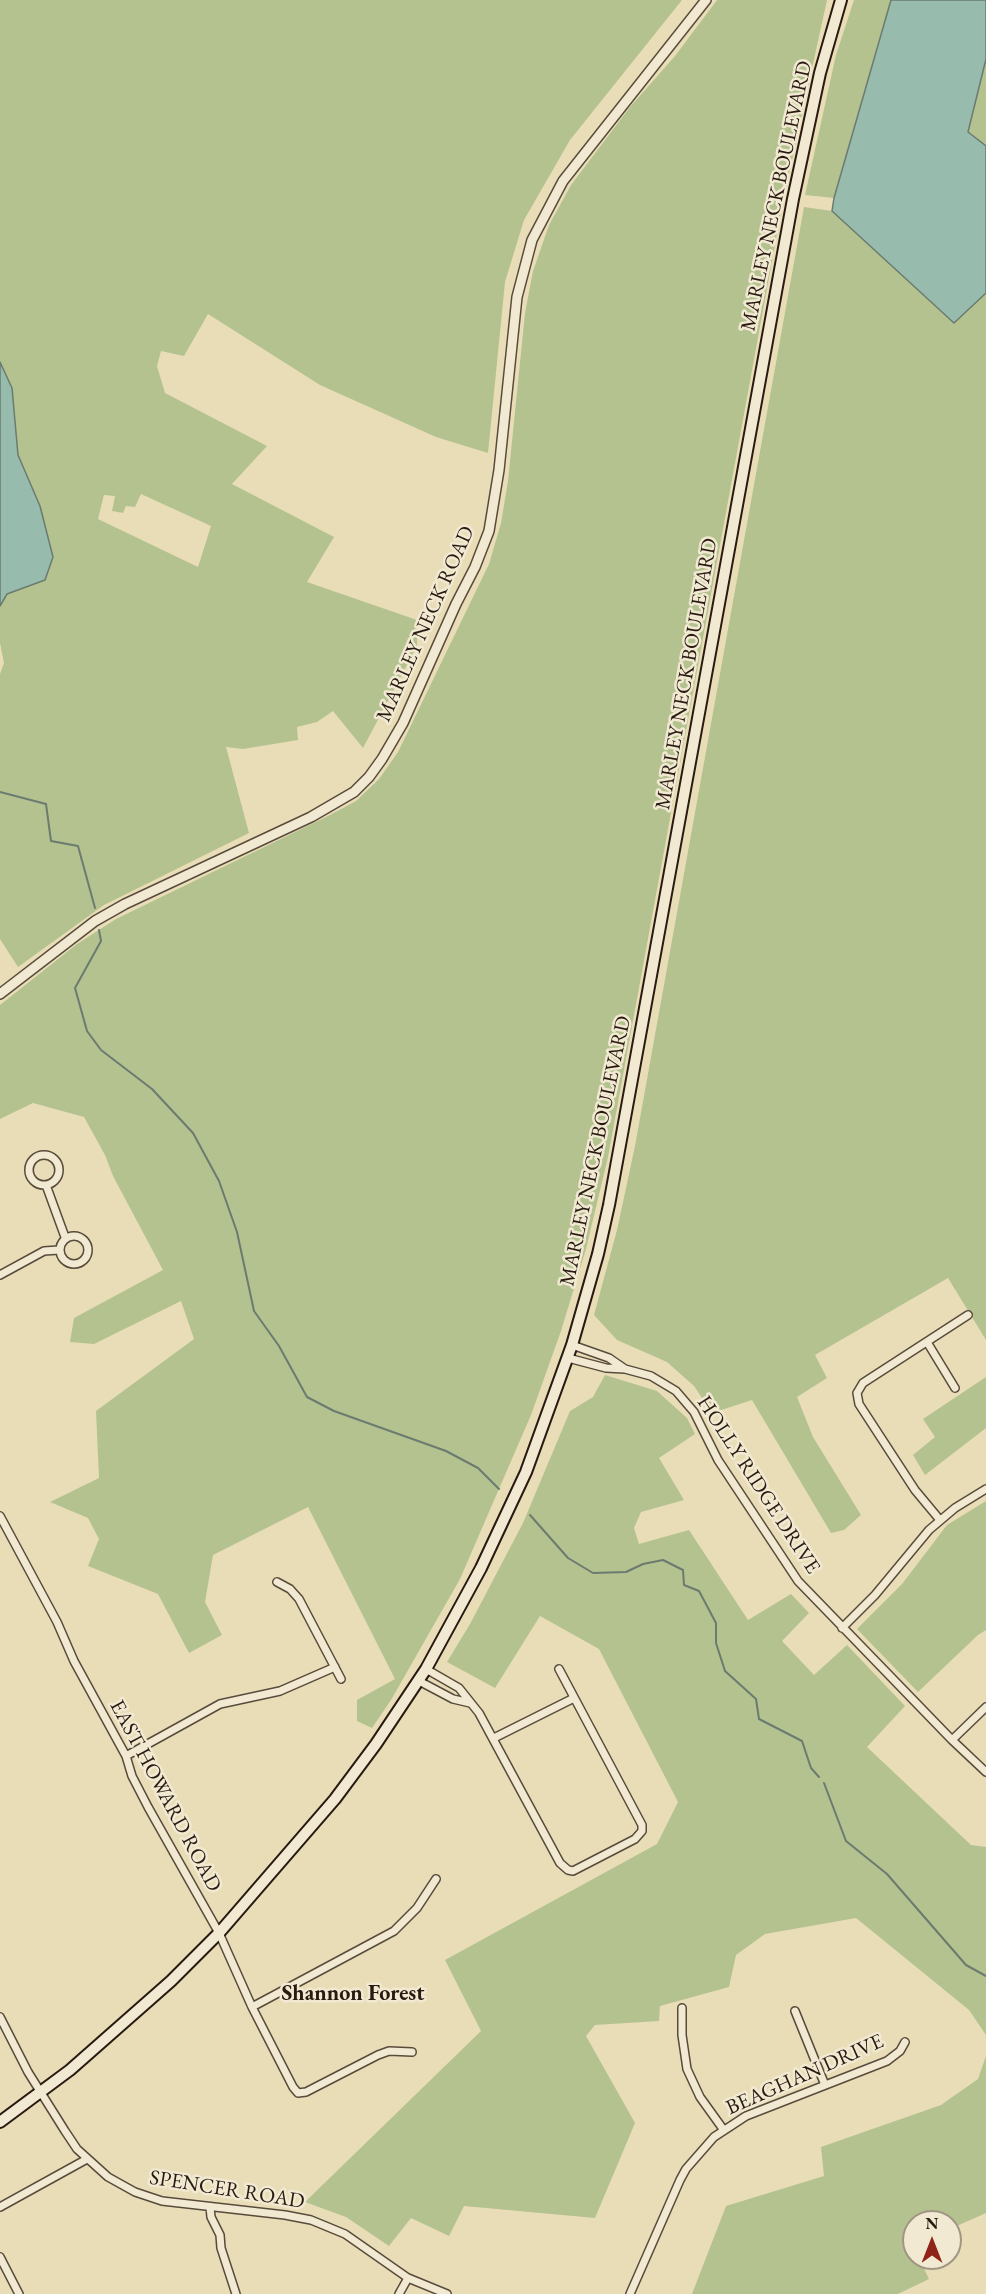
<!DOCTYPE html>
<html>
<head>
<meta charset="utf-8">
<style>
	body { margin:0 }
	#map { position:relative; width:986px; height:2294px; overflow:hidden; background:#e9ddb8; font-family:"EB Garamond",serif }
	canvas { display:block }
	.north { position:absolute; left:902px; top:2210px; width:60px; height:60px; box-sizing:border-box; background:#f1e9d1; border:2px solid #a19684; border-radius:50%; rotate:0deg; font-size:16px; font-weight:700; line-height:24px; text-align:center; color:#281a11 }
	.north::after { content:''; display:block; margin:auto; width:21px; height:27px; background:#8f2418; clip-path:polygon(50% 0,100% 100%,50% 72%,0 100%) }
</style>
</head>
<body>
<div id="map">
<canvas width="986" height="2294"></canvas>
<div class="north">N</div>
</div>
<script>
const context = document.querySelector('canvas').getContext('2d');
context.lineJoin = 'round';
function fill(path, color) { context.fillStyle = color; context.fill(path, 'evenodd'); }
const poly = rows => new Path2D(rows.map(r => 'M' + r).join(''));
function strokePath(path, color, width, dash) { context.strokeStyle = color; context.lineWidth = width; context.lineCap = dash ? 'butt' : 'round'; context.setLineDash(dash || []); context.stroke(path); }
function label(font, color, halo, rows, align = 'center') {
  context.font = font + ' "EB Garamond",serif'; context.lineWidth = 5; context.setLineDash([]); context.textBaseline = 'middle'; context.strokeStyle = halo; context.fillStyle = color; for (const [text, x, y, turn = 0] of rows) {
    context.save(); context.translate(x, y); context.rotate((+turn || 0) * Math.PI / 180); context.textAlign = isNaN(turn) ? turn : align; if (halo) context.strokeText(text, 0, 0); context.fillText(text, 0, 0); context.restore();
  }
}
fill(poly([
	[0,0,682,0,570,140,524,220,505,282,488,453,436,437,320,385,208,314,184,356,161,351,157,366,165,393,267,446,232,484,334,537,307,582,417,620,417,646,363,748,333,711,317,722,297,727,298,740,243,749,226,747,249,833,104,905,18,967,0,939,0,674,4,663,0,643,0,606,7,594,45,580,40,506,18,455,12,388,0,362],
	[141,494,211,526,198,567,98,519,104,495,115,496,112,511,123,513,126,506,135,507],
	[717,0,827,0,783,201,608,1157,586,1249,561,1331,531,1415,460,1579,391,1700,372,1728,357,1721,357,1700,395,1679,308,1507,213,1555,205,1602,222,1635,189,1653,158,1594,88,1566,99,1539,88,1518,50,1502,99,1478,96,1411,194,1339,181,1301,94,1344,70,1342,74,1318,163,1270,113,1176,105,1155,84,1117,33,1103,0,1119,0,1005,77,944,116,919,328,816,356,801,379,779,398,752,489,564,501,523,508,481,525,313,533,271,549,225,571,185,630,107,675,56],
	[854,0,891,0,834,198,805,195,836,55],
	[986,59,986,146,968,132],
	[804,207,832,211,954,323,986,293,986,1340,948,1278,815,1355,827,1378,797,1397,813,1437,861,1515,844,1530,831,1533,752,1400,712,1413,694,1386,667,1362,617,1340,594,1315,617,1230,635,1146],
	[605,1375,657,1391,687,1418,695,1434,659,1458,684,1500,641,1512,634,1528,639,1544,689,1530,748,1620,791,1594,809,1613,782,1641,814,1675,847,1645,905,1706,867,1747,971,1845,986,1847,986,2035,969,2010,856,1918,765,1934,736,1955,729,1987,660,2006,659,2021,595,2025,586,2036,635,2123,595,2218,464,2206,449,2236,411,2218,389,2246,346,2217,305,2202,481,2031,445,1960,657,1844,678,1802,599,1649,540,1616,495,1688,447,1662,470,1624,523,1523,570,1411,593,1397],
	[986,1377,986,1428,925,1475,913,1455,935,1437,923,1419],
	[986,1501,986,1630,978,1635,918,1692,857,1629,902,1584,947,1525],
	[986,2056,986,2213,950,2229,950,2222,914,2222,914,2258,919,2258,929,2279,898,2294,692,2294,726,2206,824,2176,821,2147,941,2105,978,2079]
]), '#b4c290');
const water = poly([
	[891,0,986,0,986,59,968,132,986,146,986,293,954,323,832,211,834,198,891,0],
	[0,362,12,388,18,455,40,506,53,557,45,580,7,594,0,606,0,362]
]);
fill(water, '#97bcae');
strokePath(water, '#6b7b6f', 1.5);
strokePath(poly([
	[0,792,46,804,51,841,78,846,95,908],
	[99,930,101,941,75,988,87,1031,101,1050,152,1089,193,1133,219,1181,237,1232,254,1311,279,1346,307,1397,334,1411,446,1451,478,1468,499,1489],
	[530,1515,568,1558,593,1573,626,1572,643,1564,663,1560,683,1570,684,1585,699,1591,716,1623,716,1643,725,1671,756,1699,759,1719,802,1741,811,1768,819,1777],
	[824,1783,846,1841,887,1874,966,1965,986,1976]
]), '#6b7b6f', 2);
const minor = poly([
	'29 1170a15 15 0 1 1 30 0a15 15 0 1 1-30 0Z',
	[46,1185,65,1237],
	'60 1250a14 14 0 1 1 28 0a14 14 0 1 1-28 0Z',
	[0,1275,44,1251,59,1250],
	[927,1342,955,1388],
	[572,1345,609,1358,625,1369],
	[568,1358,606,1368,625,1369,651,1376,676,1391,694,1412,718,1460,798,1581,952,1740,986,1772],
	[0,1516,57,1622,74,1661,126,1756,132,1776,148,1807,219,1933,252,2007,293,2087,298,2093,306,2092,378,2055,389,2051,412,2052],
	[940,1520,915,1490,859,1404,857,1393,863,1383,968,1315],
	[277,1582,290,1589,299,1599,341,1679],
	[842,1628,875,1595,929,1530,955,1508,986,1489],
	[426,1669,459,1688,479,1713,560,1863,568,1870,573,1871,635,1839,642,1831,642,1825,559,1669],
	[419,1681,453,1699,470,1703],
	[494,1738,574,1698],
	[952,1740,986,1707],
	[126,1756,220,1704,280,1691,335,1667],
	[252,2007,394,1931,417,1908,436,1879],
	[682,2008,682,2035,687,2069,700,2097,723,2129],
	[795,2011,825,2085],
	[0,2017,28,2072,65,2131,77,2149,108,2177,135,2192,162,2201,285,2215,311,2220,345,2234,408,2278,447,2294],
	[0,2207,87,2159],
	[210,2207,211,2217,220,2235,221,2248,236,2294],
	[0,2257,19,2294],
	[399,2294,408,2278],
	[630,2294,680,2180,686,2169,714,2137,746,2116,887,2061,900,2051,905,2042]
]);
const tertiary = poly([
	[0,994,95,921,125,904,311,817,354,792,369,777,382,759,403,723,456,604,475,567,489,531,499,470,517,297,532,240,563,181,706,0]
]);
const secondary = poly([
	[0,2122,70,2070,171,1981,219,1933,335,1799,376,1744,426,1669,481,1568,526,1472,572,1345,598,1254,609,1205,793,199,820,73,841,0]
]);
strokePath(minor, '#584b3b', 10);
strokePath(tertiary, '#584b3b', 12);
strokePath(secondary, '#281a11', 14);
strokePath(minor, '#f1e9d1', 7);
strokePath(tertiary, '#f1e9d1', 9);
strokePath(secondary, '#f1e9d1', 10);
label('21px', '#281a11', '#f1e9d1', [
	["MARLEY NECK BOULEVARD",777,196,-78],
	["MARLEY NECK ROAD",426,624,-66],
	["MARLEY NECK BOULEVARD",687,674,-80],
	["MARLEY NECK BOULEVARD",596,1151,-78],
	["HOLLY RIDGE DRIVE",758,1485,57],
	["EAST HOWARD ROAD",165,1796,62],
	["BEAGHAN DRIVE",805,2075,-24],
	["SPENCER ROAD",227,2190,9]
]);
label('bold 22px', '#281a11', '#f1e9d1', [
	["Shannon Forest",353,1994]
]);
</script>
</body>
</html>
